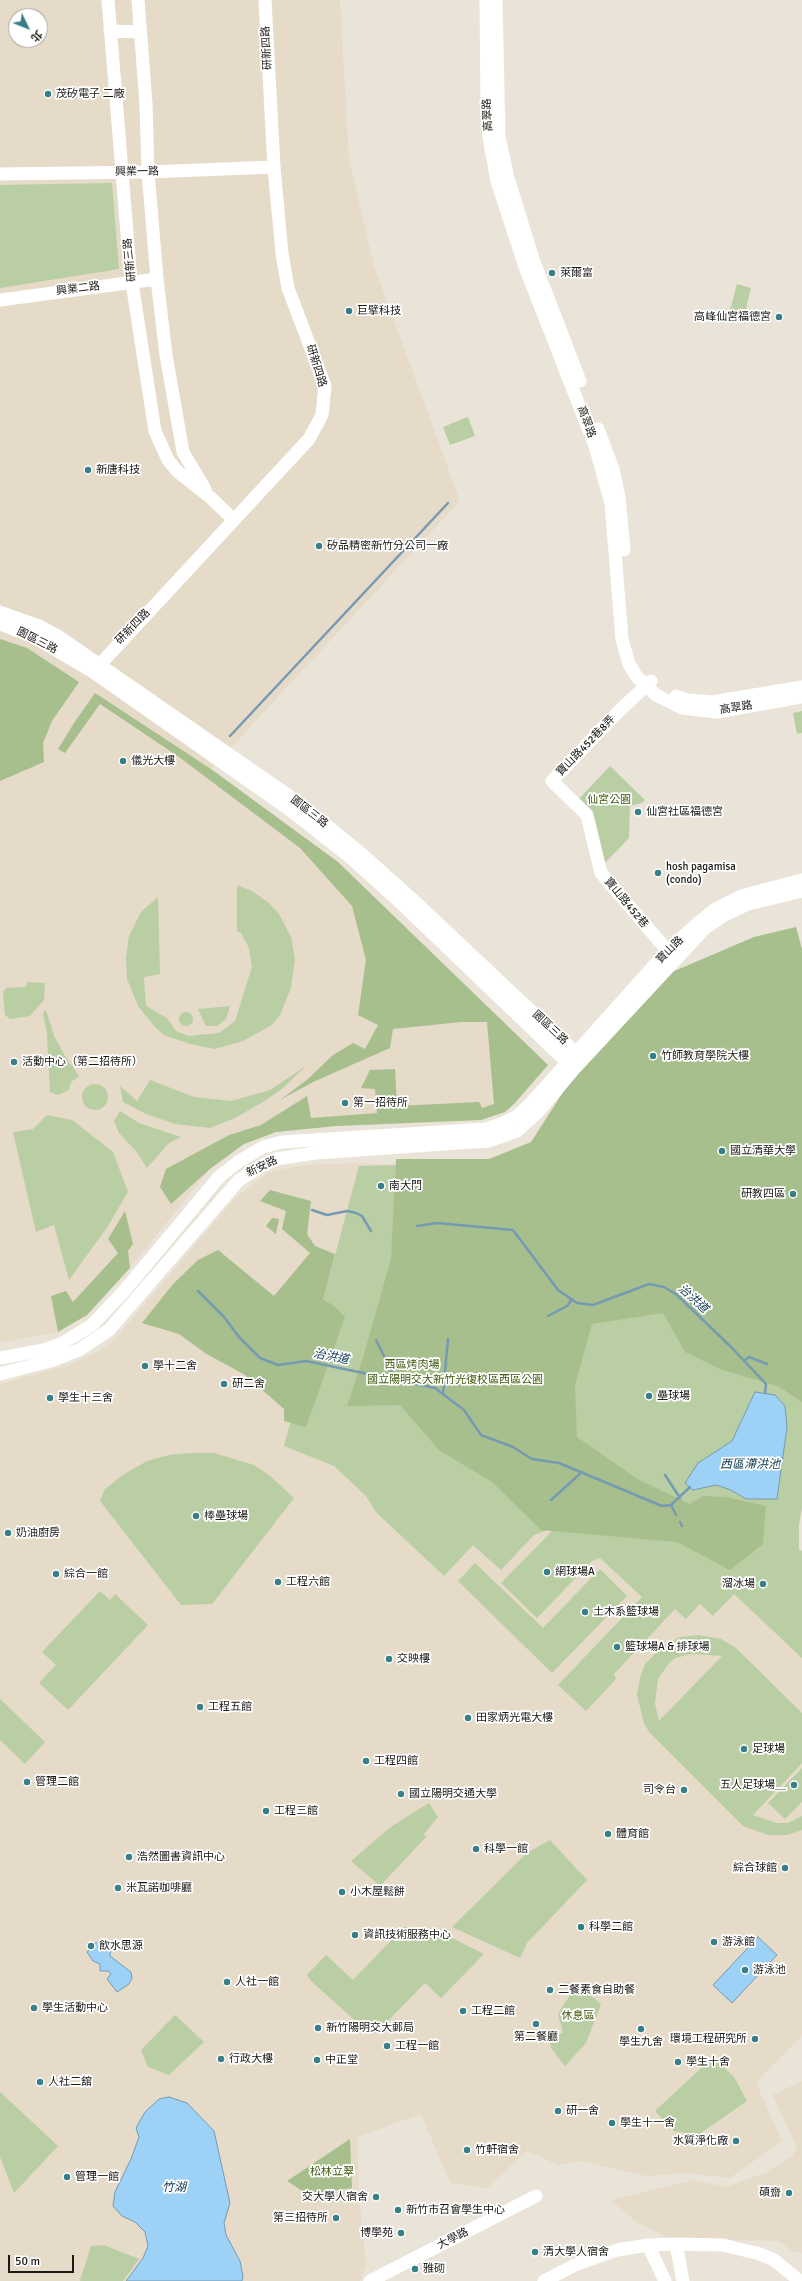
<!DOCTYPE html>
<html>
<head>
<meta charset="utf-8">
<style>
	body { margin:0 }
	#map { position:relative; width:802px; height:2281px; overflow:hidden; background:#eae4d8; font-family:Signika,"Noto Sans TC",sans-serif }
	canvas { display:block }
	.north { position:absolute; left:8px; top:8px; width:40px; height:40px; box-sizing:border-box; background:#fff; border:1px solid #a4a3a1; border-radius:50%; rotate:133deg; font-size:11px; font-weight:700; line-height:16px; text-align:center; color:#1b1915 }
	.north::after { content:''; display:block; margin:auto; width:14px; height:18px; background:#387f87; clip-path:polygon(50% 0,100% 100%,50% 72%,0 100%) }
	.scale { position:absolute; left:8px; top:2255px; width:66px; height:18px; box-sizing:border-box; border:2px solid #1b1915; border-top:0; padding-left:5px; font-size:12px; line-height:14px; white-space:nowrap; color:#1b1915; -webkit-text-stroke:3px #fff; paint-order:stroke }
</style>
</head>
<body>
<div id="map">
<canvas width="802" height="2281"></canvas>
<div class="north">北</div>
<div class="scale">50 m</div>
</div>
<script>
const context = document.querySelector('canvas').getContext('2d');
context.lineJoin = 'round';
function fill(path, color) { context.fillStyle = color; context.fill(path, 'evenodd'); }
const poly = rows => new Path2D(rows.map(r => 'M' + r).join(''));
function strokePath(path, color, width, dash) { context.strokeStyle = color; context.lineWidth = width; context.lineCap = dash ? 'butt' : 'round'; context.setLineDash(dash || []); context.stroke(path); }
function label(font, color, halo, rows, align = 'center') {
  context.font = font + ' Signika,"Noto Sans TC",sans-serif'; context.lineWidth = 3.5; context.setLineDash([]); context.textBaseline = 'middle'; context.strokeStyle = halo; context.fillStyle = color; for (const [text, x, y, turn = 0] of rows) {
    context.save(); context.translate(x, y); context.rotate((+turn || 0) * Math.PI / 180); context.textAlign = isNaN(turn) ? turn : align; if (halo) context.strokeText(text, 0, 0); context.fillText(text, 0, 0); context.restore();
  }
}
fill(poly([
	[0,0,340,0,349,159,374,266,460,501,211,769,338,862,548,1065,505,1112,481,1120,336,1126,276,1132,244,1144,210,1169,130,1268,87,1315,58,1332,0,1343],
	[16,16,40,16,40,40,16,40],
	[356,1163,405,1165,802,1391,802,1507,799,1526,799,1549,802,1551,802,2036,756,2083,782,2141,730,2178,685,2173,647,2176,580,2161,558,2165,527,2151,487,2188,450,2183,421,2114,357,2137,359,2196,366,2265,360,2281,0,2281,0,1384,69,1365,101,1350,114,1340,235,1198,269,1172,304,1165],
	[802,2081,802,2253,793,2252,779,2241,670,2238,638,2223,610,2200,694,2180,726,2187,765,2173,792,2156,797,2148,773,2095]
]), '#e5dbc8');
fill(poly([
	[112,183,119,269,0,288,0,185],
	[737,284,751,288,745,313,730,310],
	[468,417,475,436,450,445,443,427],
	[802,711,802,733,797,734,793,713],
	[610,766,645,800,642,803,630,806,629,838,604,864,577,801],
	[237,885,252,891,269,903,279,914,291,937,295,959,291,988,280,1015,272,1025,243,1041,215,1049,190,1044,164,1035,155,1027,138,1006,127,979,126,958,129,936,141,912,158,897,160,974,144,977,146,1006,167,1018,176,1031,188,1036,219,1033,235,1021,252,967,249,948,241,933,237,931],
	[28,982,45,983,44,1000,30,1016,10,1019,5,1015,3,993,6,988,25,987],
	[230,1006,226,1019,217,1026,206,1026,198,1009],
	[46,1010,54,1036,65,1056,79,1076,71,1082,69,1090,58,1095,50,1092,47,1034,43,1013],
	'179 1019a7 7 0 1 1 14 0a7 7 0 1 1-14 0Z',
	[306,1066,283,1088,263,1102,235,1118,210,1128,175,1124,146,1114,123,1102,120,1086,137,1101,150,1080,194,1097,231,1101,270,1090],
	'82 1097a13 13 0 1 1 26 0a13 13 0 1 1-26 0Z',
	[120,1111,139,1123,181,1137,169,1143,147,1168,136,1151,119,1133,114,1121],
	[47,1115,72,1120,113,1152,128,1192,108,1226,69,1280,54,1225,36,1232,13,1132,33,1129],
	[405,1165,652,1277,802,1391,802,1507,799,1526,799,1549,802,1551,802,1658,734,1594,713,1616,700,1604,686,1619,675,1609,614,1674,616,1679,586,1711,558,1685,642,1597,600,1558,592,1561,537,1618,501,1583,556,1527,534,1535,501,1570,473,1545,444,1576,376,1512,366,1496,334,1466,284,1446,359,1166],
	[191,1453,214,1453,254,1465,269,1475,294,1498,212,1604,181,1605,100,1501,105,1489,123,1475,147,1461,169,1455],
	[475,1563,543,1628,600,1569,627,1596,552,1673,458,1581],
	[100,1591,110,1600,115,1594,148,1625,68,1710,39,1683,56,1665,42,1652],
	[699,1635,721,1639,736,1648,802,1713,802,1763,753,1815,776,1823,788,1823,802,1816,802,1830,787,1835,768,1835,743,1826,649,1732,644,1723,637,1695,640,1678,645,1664,664,1645,680,1637],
	[691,1654,722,1656,659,1721,655,1704,658,1679,669,1663,675,1658],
	[0,1699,45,1742,25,1764,0,1740],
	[802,1768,802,1802,785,1819,768,1803],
	[429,1803,438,1817,424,1834,426,1837,380,1886,351,1861,392,1826],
	[550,1840,587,1880,527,1943,520,1958,452,1927,527,1853],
	[404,1927,434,1929,484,1954,441,1998,425,1983,376,2033,369,2033,312,1982,307,1975,326,1955,353,1980],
	[565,1982,575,1983,601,2004,586,2043,565,2066,551,2048,549,2036,563,2033,558,2014,570,1995],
	[175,2015,204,2042,169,2075,148,2067,141,2050],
	[713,2057,734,2077,747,2101,698,2135,674,2131,655,2111],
	[0,2092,58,2146,14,2193,0,2157],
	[104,2245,139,2259,123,2281,80,2281,91,2246]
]), '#bacea3');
fill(poly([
	[0,639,27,648,79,682,52,721,43,743,44,762,0,781],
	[95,693,211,769,338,862,548,1065,515,1103,505,1112,481,1120,336,1126,276,1132,244,1144,210,1169,171,1204,160,1187,166,1169,229,1135,261,1125,307,1096,311,1118,377,1113,375,1089,361,1088,370,1070,395,1069,397,1106,479,1102,482,1108,494,1104,487,1022,461,1022,393,1029,390,1048,313,1082,280,1100,308,1079,333,1055,353,1043,365,1049,378,1025,358,1015,366,960,352,906,300,848,179,757,100,704,65,753,58,749,74,723],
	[796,927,802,949,802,1402,778,1386,722,1370,685,1352,663,1313,592,1324,575,1385,577,1437,639,1480,690,1504,703,1496,726,1497,766,1506,763,1544,730,1570,677,1542,541,1530,492,1482,439,1450,400,1405,347,1406,364,1354,391,1259,396,1159,489,1159,531,1142,567,1086,672,972,754,937],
	[270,1190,311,1201,307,1234,315,1246,335,1254,323,1300,333,1305,345,1317,306,1427,284,1421,284,1409,245,1375,205,1353,179,1334,142,1323,173,1284,198,1260,218,1250,274,1296,310,1253,282,1229,286,1211,260,1201],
	[125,1211,133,1244,128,1251,130,1268,87,1315,58,1332,51,1296,66,1291,73,1302,118,1253,108,1239],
	[272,1218,279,1219,276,1234,266,1226],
	[350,2139,352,2188,307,2194,287,2181]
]), '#a7bf8c');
const water = poly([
	[755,1392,775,1395,785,1406,787,1427,777,1499,746,1499,731,1490,716,1485,693,1490,685,1483,698,1463,732,1441,755,1392],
	[758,1937,777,1955,732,2003,713,1985,758,1937],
	[103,1939,111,1946,110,1956,131,1972,132,1978,129,1984,117,1992,107,1979,111,1974,108,1971,100,1971,100,1964,93,1961,87,1952,94,1944,103,1939],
	[169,2097,187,2103,214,2131,230,2203,224,2223,226,2235,240,2261,243,2276,242,2281,126,2281,143,2258,148,2246,145,2232,135,2222,122,2216,113,2206,115,2192,131,2159,139,2137,136,2128,145,2112,159,2099,169,2097]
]);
fill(water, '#9dd2f6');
strokePath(water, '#769ab2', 1);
strokePath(poly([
	[230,736,448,503],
	[312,1210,327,1215,347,1211,356,1213,362,1216,371,1231],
	[417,1226,437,1223,513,1230,558,1290,577,1303,593,1305,649,1284,664,1287,677,1295,732,1348,766,1384,765,1393],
	[198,1291,224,1317,239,1337,260,1358,278,1365,306,1361,435,1388,464,1410,481,1435,513,1447,532,1459,559,1463,662,1506,671,1505,690,1487],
	[548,1316,567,1306,572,1299],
	[376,1340,395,1378],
	[744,1361,749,1357,767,1364],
	[443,1394,448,1339],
	[665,1475,680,1498],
	[551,1500,582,1472],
	[671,1505,676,1515],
	[680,1522,682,1526]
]), '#769ab2', 2.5);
strokePath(poly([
	[108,0,130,270,155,431,168,460,178,472,211,498,234,520],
	[138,0,146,104,148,172,157,279,166,355,183,452,205,489],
	[486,0,487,112,489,137,497,181,525,267,595,446,611,503,622,639,629,664,637,677,656,695,682,708,717,712,802,697],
	[496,0,499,137,508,178,533,259,580,381],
	[110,31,139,32],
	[0,174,148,172,274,167],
	[0,300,157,279],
	[598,429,613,469,619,497,624,550],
	[0,612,39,626,58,636,298,802,363,855,411,898,580,1057],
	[0,624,32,636,93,672,290,810,351,858,404,906,573,1068],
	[93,672,309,439,322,415,325,386,288,288,282,254,274,167,265,0],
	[651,681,619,711,552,781,587,815,601,873,672,956],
	[676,696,687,700,712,702,802,687],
	[0,1358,44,1350,61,1344,92,1325,125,1290,219,1177,238,1162,263,1147,282,1142,486,1129,501,1124,517,1116,530,1104,667,951,698,923,714,910,741,896,802,880],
	[0,1374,54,1360,79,1350,109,1330,239,1180,265,1164,276,1159,315,1153,488,1141,517,1131,538,1112,574,1069,705,928,723,916,748,904,802,891],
	[676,2244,683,2281],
	[648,2245,665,2281],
	[370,2281,536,2196],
	[544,2281,575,2265,617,2250,648,2245,676,2244,723,2245,760,2254,774,2260,800,2281]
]), '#fff', 13);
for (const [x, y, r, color] of [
	[48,94,4,"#387f87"],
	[552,273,4,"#387f87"],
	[349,311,4,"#387f87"],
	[779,317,4,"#387f87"],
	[88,470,4,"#387f87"],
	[319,546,4,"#387f87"],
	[123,761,4,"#387f87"],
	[638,812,4,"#387f87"],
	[658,873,4,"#387f87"],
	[653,1056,4,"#387f87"],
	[14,1062,4,"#387f87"],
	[345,1103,4,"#387f87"],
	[722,1151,4,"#387f87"],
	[381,1186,4,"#387f87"],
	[793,1194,4,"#387f87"],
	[145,1366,4,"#387f87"],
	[224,1384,4,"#387f87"],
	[649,1396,4,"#387f87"],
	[50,1398,4,"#387f87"],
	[196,1516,4,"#387f87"],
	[8,1533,4,"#387f87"],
	[547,1572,4,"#387f87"],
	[56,1574,4,"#387f87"],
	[278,1582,4,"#387f87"],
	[763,1584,4,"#387f87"],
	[585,1612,4,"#387f87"],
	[617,1647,4,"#387f87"],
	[389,1659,4,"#387f87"],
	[200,1707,4,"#387f87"],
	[468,1718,4,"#387f87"],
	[744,1749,4,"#387f87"],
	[366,1761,4,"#387f87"],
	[27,1782,4,"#387f87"],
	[794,1785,4,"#387f87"],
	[684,1790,4,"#387f87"],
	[401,1794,4,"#387f87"],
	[266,1811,4,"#387f87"],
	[608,1834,4,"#387f87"],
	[476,1849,4,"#387f87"],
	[129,1857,4,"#387f87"],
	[785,1868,4,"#387f87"],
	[118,1888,4,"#387f87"],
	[342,1892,4,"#387f87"],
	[581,1927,4,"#387f87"],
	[355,1935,4,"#387f87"],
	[714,1942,4,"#387f87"],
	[91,1946,4,"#387f87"],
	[745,1970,4,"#387f87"],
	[227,1982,4,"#387f87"],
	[550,1990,4,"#387f87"],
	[34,2008,4,"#387f87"],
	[463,2011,4,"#387f87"],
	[536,2024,4,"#387f87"],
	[318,2028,4,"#387f87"],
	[641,2029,4,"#387f87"],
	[755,2039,4,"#387f87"],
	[387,2046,4,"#387f87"],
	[221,2059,4,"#387f87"],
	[317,2060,4,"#387f87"],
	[678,2062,4,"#387f87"],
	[40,2082,4,"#387f87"],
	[558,2111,4,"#387f87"],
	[612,2123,4,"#387f87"],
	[736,2141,4,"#387f87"],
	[467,2150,4,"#387f87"],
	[67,2177,4,"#387f87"],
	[789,2193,4,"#387f87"],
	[376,2197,4,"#387f87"],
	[398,2210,4,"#387f87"],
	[336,2218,4,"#387f87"],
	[401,2233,4,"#387f87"],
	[535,2252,4,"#387f87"],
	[415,2269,4,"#387f87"]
]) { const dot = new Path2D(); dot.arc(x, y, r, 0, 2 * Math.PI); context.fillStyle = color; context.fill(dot); strokePath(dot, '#fff', 1.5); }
label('11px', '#1b1915', '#fff', [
	["研新四路",267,48,-93],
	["高翠路",488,115,-93],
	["興業一路",137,172,-1],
	["研新三路",130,260,-96],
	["興業二路",78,289,-7],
	["研新四路",316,366,73],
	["高翠路",586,422,70],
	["研新四路",133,627,-46],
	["園區三路",37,641,27],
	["高翠路",736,708,-9],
	["寶山路452巷8弄",586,746,-46],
	["園區三路",309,812,38],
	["寶山路452巷",626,903,50],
	["寶山路",670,950,-45],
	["園區三路",550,1028,43],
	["新安路",262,1167,-26],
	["大學路",453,2239,-27]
]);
label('11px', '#1b1915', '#fff', [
	["茂矽電子 二廠",56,94],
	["萊爾富",560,273],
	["巨擘科技",357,311],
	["高峰仙宮福德宮",771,317,"right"],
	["新唐科技",96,470],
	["矽品精密新竹分公司一廠",327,546],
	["儀光大樓",131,761],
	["仙宮社區福德宮",646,812],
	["hosh pagamisa",666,867],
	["(condo)",666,880],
	["竹師教育學院大樓",661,1056],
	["活動中心（第二招待所）",22,1062],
	["第一招待所",353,1103],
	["國立清華大學",730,1151],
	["南大門",389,1186],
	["研教四區",785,1194,"right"],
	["學十二舍",153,1366],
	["研二舍",232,1384],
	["壘球場",657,1396],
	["學生十三舍",58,1398],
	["棒壘球場",204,1516],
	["奶油廚房",16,1533],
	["網球場A",555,1572],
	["綜合一館",64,1574],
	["工程六館",286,1582],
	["溜冰場",755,1584,"right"],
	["土木系籃球場",593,1612],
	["籃球場A & 排球場",625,1647],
	["交映樓",397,1659],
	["工程五館",208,1707],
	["田家炳光電大樓",476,1718],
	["足球場",752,1749],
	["工程四館",374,1761],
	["管理二館",35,1782],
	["五人足球場＿",786,1785,"right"],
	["司令台",676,1790,"right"],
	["國立陽明交通大學",409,1794],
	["工程三館",274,1811],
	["體育館",616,1834],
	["科學一館",484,1849],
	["浩然圖書資訊中心",137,1857],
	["綜合球館",777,1868,"right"],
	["米瓦諾咖啡廳",126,1888],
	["小木屋鬆餅",350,1892],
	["科學二館",589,1927],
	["資訊技術服務中心",363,1935],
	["游泳館",722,1942],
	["飲水思源",99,1946],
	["游泳池",753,1970],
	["人社一館",235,1982],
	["二餐素食自助餐",558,1990],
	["學生活動中心",42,2008],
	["工程二館",471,2011],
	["新竹陽明交大郵局",326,2028],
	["第二餐廳",536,2037,"center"],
	["環境工程研究所",747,2039,"right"],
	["學生九舍",641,2042,"center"],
	["工程一館",395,2046],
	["行政大樓",229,2059],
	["中正堂",325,2060],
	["學生十舍",686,2062],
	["人社二舘",48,2082],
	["研一舍",566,2111],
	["學生十一舍",620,2123],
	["水質淨化廠",728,2141,"right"],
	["竹軒宿舍",475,2150],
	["管理一館",75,2177],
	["碩齋",781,2193,"right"],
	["交大學人宿舍",368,2197,"right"],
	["新竹市召會學生中心",406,2210],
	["第三招待所",328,2218,"right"],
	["博學苑",393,2233,"right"],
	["清大學人宿舍",543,2252],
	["雅砌",423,2269]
], 'left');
label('11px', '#405b10', '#fff', [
	["仙宮公園",609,800],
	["西區烤肉場",412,1365],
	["國立陽明交大新竹光復校區西區公園",455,1380],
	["休息區",578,2016],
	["松林立翠",332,2172]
]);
label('italic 12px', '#0d3850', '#fff', [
	["治洪道",693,1299,42],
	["治洪道",331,1357,11],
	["西區滯洪池",750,1465],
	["竹湖",174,2188]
]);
</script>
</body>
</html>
